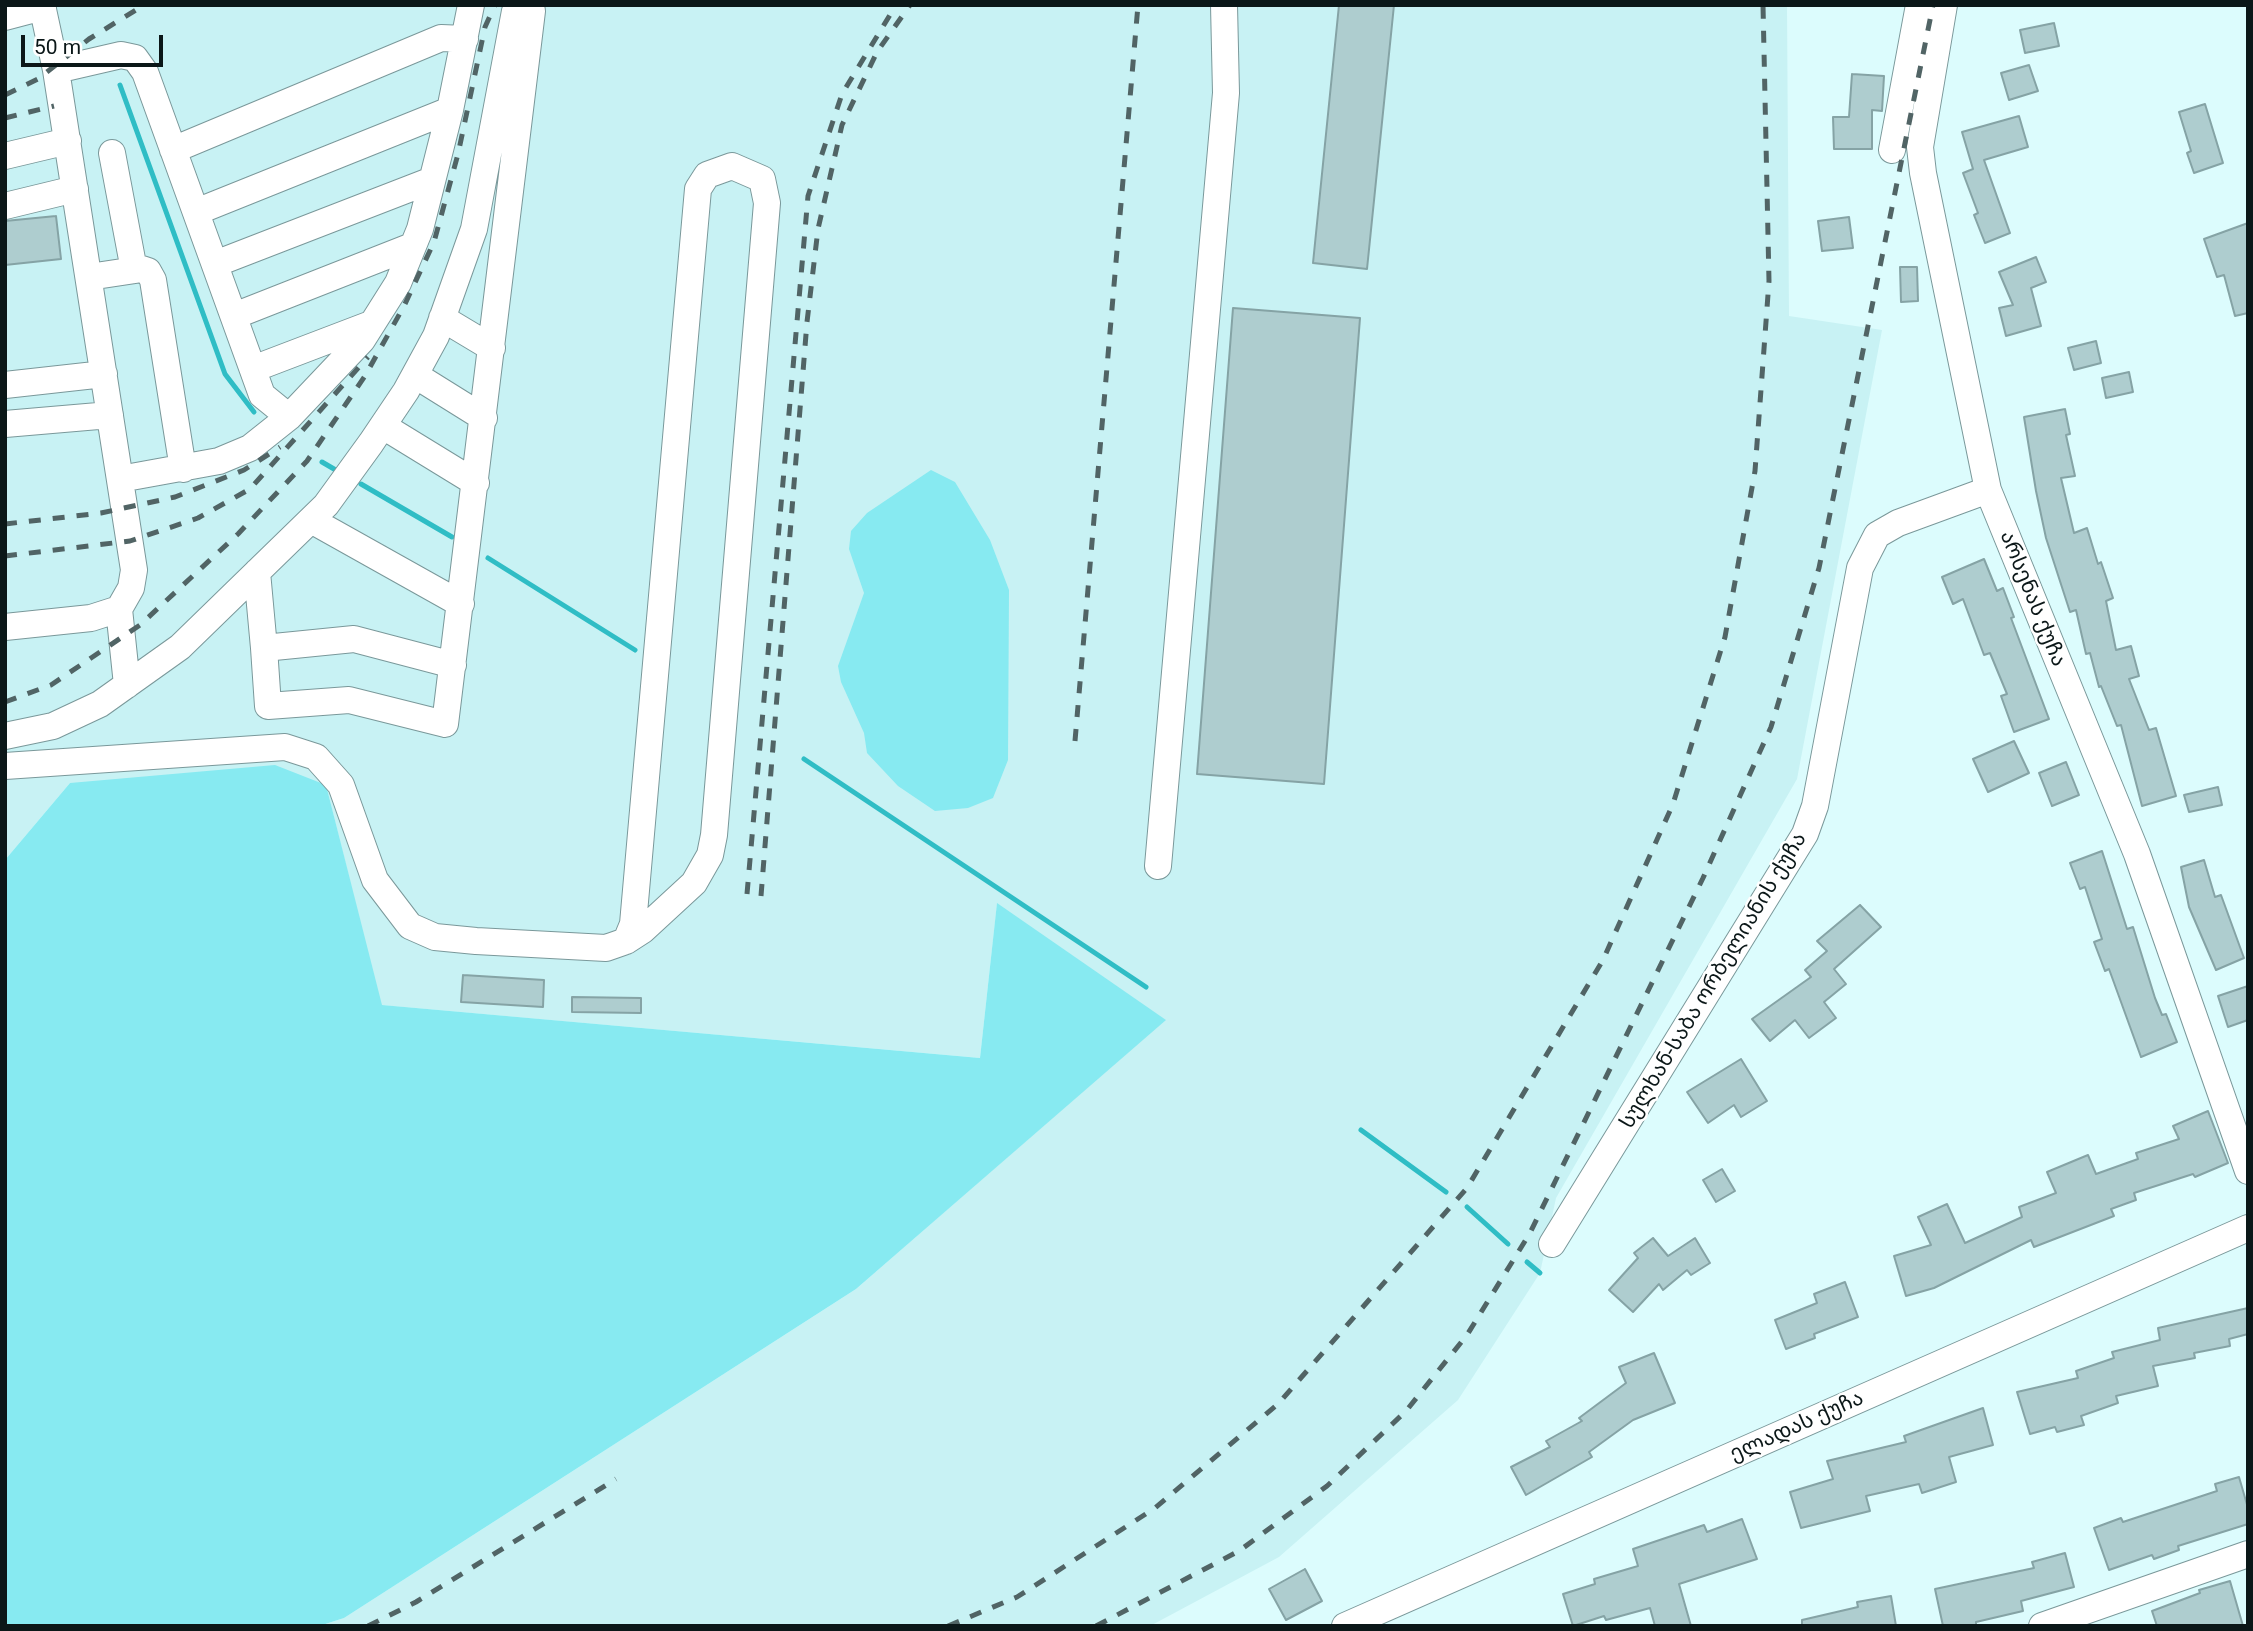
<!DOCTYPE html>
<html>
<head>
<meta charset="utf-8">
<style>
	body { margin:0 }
	#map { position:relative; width:2253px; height:1631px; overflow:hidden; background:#dcfcfd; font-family:Roboto,sans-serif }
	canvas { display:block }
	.frame { position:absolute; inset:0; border:7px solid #0b1718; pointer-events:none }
	.scale { position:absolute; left:21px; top:35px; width:142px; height:32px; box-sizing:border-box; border:4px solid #0b1718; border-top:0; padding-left:9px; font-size:21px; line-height:24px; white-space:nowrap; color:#0b1718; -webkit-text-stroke:5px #fff; paint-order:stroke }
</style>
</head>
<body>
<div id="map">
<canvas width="2253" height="1631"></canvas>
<div class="frame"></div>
<div class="scale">50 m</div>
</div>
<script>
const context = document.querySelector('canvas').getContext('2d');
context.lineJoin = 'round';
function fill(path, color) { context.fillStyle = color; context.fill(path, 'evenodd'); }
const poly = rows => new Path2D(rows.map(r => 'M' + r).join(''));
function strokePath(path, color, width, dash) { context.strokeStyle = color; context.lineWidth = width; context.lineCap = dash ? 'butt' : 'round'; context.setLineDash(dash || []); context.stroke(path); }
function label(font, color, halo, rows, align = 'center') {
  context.font = font + ' Roboto,"Noto Sans Georgian",sans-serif'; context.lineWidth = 5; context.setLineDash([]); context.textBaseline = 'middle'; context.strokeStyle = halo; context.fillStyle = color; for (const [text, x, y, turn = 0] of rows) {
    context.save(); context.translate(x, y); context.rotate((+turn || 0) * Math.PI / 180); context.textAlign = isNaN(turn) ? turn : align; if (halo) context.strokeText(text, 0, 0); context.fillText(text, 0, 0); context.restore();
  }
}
fill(poly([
	[5,5,1787,5,1789,316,1882,330,1797,779,1556,1198,1540,1273,1458,1400,1279,1557,1150,1626,319,1626,344,1618,856,1289,1165,1020,997,904,980,1058,381,1005,326,785,70,783,5,860]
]), '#c8f2f4');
fill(poly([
	[931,470,955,482,990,540,1009,590,1008,760,993,798,968,808,935,811,898,786,867,753,864,733,841,682,838,666,864,593,849,549,851,531,867,513],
	[275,765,326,785,382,1005,980,1058,997,903,1166,1020,856,1289,344,1618,319,1626,5,1626,5,860,70,783]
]), '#87eaf1');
strokePath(poly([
	[120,85,225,374,254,412],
	[322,462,334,469],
	[361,484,452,537],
	[488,558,635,650],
	[804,759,1146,987],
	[1361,1130,1446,1192],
	[1467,1207,1508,1244],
	[1527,1262,1540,1273]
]), '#2fbdc5', 5);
const building = poly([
	[1339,5,1394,5,1367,269,1313,263,1339,5],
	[2054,23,2059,46,2025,53,2020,30,2054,23],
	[2029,65,2038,91,2009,100,2001,73,2029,65],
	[1852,74,1884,76,1882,111,1872,110,1872,149,1834,149,1833,117,1849,117,1852,74],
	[2205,104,2223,163,2194,173,2187,153,2191,151,2179,112,2205,104],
	[2019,116,2028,147,1984,160,2010,233,1985,243,1974,215,1978,213,1963,173,1973,169,1962,132,2019,116],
	[56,216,61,259,5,265,5,221,56,216],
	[1849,217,1853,248,1822,251,1818,221,1849,217],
	[2248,223,2248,313,2235,316,2224,275,2217,277,2204,239,2248,223],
	[2036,257,2046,282,2031,288,2041,326,2006,336,1999,308,2013,305,1999,272,2036,257],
	[1900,267,1917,267,1918,301,1901,302,1900,267],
	[1233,308,1360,318,1324,784,1197,774,1233,308],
	[2096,341,2101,363,2074,370,2068,348,2096,341],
	[2129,372,2133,392,2106,398,2102,378,2129,372],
	[2065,409,2070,434,2066,435,2075,476,2061,478,2074,533,2087,528,2098,564,2101,562,2113,598,2106,601,2116,650,2131,646,2139,676,2129,679,2149,730,2156,728,2176,796,2142,806,2121,725,2117,726,2101,686,2099,687,2090,653,2086,654,2076,610,2070,612,2046,538,2036,491,2024,417,2065,409],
	[1984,559,1997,591,2003,588,2014,617,2011,618,2049,719,2014,732,2001,696,2007,694,1990,653,1984,655,1963,599,1953,604,1942,577,1984,559],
	[2014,741,2029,773,1988,792,1973,759,2014,741],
	[2066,762,2079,795,2052,806,2039,773,2066,762],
	[2218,787,2222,805,2189,812,2184,795,2218,787],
	[2102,851,2127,929,2133,927,2155,998,2162,1015,2166,1014,2177,1042,2141,1057,2109,969,2105,971,2094,942,2102,939,2085,887,2080,889,2070,863,2102,851],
	[2204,860,2215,897,2221,895,2244,958,2216,970,2189,907,2181,867,2204,860],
	[1860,905,1881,927,1834,969,1846,984,1824,1002,1836,1018,1809,1038,1795,1020,1770,1041,1752,1019,1811,977,1805,970,1827,951,1817,941,1860,905],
	[463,975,544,980,543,1007,461,1002,463,975],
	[2248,986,2248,1020,2228,1027,2218,996,2248,986],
	[572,997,641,998,641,1013,572,1012,572,997],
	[1741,1059,1767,1101,1741,1117,1734,1105,1708,1123,1687,1092,1741,1059],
	[2208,1111,2228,1163,2195,1177,2193,1174,2134,1193,2136,1200,2111,1209,2114,1216,2034,1247,2031,1240,1934,1288,1906,1296,1894,1256,1931,1245,1918,1217,1947,1204,1965,1243,2022,1217,2019,1207,2056,1193,2047,1172,2088,1155,2096,1174,2138,1159,2136,1153,2179,1139,2173,1126,2208,1111],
	[1722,1169,1735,1191,1716,1202,1703,1180,1722,1169],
	[1653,1238,1668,1256,1695,1238,1710,1263,1691,1275,1687,1270,1663,1290,1659,1284,1633,1312,1609,1290,1638,1258,1634,1253,1653,1238],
	[1845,1282,1858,1317,1814,1334,1815,1338,1786,1349,1775,1320,1817,1303,1814,1294,1845,1282],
	[2248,1308,2248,1334,2229,1339,2230,1346,2194,1353,2195,1358,2153,1366,2158,1386,2116,1396,2118,1403,2081,1416,2084,1425,2057,1432,2055,1427,2030,1434,2017,1392,2078,1378,2076,1371,2114,1358,2112,1352,2160,1340,2158,1328,2248,1308],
	[1654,1353,1675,1403,1633,1420,1589,1452,1592,1457,1526,1495,1511,1467,1550,1447,1546,1441,1582,1421,1579,1418,1626,1383,1619,1367,1654,1353],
	[1983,1408,1993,1445,1949,1457,1956,1482,1922,1493,1919,1484,1866,1496,1870,1511,1801,1528,1790,1492,1833,1479,1827,1461,1906,1442,1904,1436,1983,1408],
	[2239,1477,2248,1508,2248,1524,2178,1546,2179,1550,2154,1559,2152,1555,2109,1570,2094,1528,2121,1518,2123,1522,2217,1491,2215,1484,2239,1477],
	[1742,1519,1757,1559,1679,1584,1691,1626,1655,1626,1650,1608,1606,1620,1604,1616,1573,1626,1563,1594,1595,1584,1594,1579,1638,1566,1633,1549,1704,1525,1707,1532,1742,1519],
	[2065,1553,2074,1587,2021,1601,2023,1611,1976,1622,1976,1626,1943,1626,1935,1589,2034,1568,2032,1562,2065,1553],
	[1305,1569,1322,1601,1286,1620,1269,1589,1305,1569],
	[2230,1581,2243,1626,2157,1626,2152,1611,2200,1593,2199,1590,2230,1581],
	[1891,1596,1896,1626,1802,1626,1802,1620,1858,1607,1857,1602,1891,1596]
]);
fill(building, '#aecdcf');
strokePath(building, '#85a3a5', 2);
const minor = poly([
	[42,5,56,70],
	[1944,5,1920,147,1923,173,1988,490,2137,854,2248,1171],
	[5,17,43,7],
	[173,150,441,38,465,39],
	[1892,150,1919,5],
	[112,153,134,270],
	[5,156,68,141],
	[5,206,75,189],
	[196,212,450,110],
	[215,264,432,180],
	[89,277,142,269,148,271,153,280,183,469],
	[234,316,412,246],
	[442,318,492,348],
	[253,369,371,324],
	[415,375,484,418],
	[5,385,104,374],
	[5,424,110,415],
	[383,426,476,483],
	[120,479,219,461,250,448,289,417,362,340,398,283,420,229,450,110,471,5],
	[311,520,461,604],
	[257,572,264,648,354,639,453,665],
	[119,609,127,685],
	[5,627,91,618,119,609,131,588,134,570,56,70,121,55,135,58,145,72,262,395,289,417],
	[5,736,53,726,100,704,180,647,326,505,371,443,406,391,436,336,474,229,515,11,532,11,445,724,349,700,268,706,264,648],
	[5,766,285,747,316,757,341,785,375,880,410,926,435,937,476,941,606,948,626,941,633,924,698,189,707,175,732,166,762,179,767,203,714,835,710,855,694,883,643,930,626,941],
	[1158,866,1226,93,1224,5],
	[1552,1244,1805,834,1815,806,1860,568,1877,535,1898,523,1988,490],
	[1345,1626,2248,1228],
	[2042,1626,2248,1554]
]);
strokePath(minor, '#7a989a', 28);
strokePath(minor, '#fff', 26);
strokePath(poly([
	[5,95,38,79,89,39,144,5],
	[5,118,54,106],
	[5,524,101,513,175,497,244,470,280,447],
	[5,556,130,541,198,518,250,489,368,357],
	[5,702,51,685,140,625,238,534,307,461,365,376,404,306,434,242,458,154,485,27,495,5],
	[1075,741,1138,5],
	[747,894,808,196,842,94,896,5],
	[761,896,807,322,818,229,842,125,877,52,910,5],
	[368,1626,416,1602,616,1479],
	[948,1626,1017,1597,1155,1508,1278,1404,1467,1188,1603,960,1673,804,1725,637,1755,471,1769,281,1763,5],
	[1096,1626,1239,1551,1327,1486,1406,1411,1467,1335,1530,1233,1703,878,1771,727,1819,568,1933,5]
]), '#516465', 5, [12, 12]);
label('21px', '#0b1718', '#fff', [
	["არსენას ქუჩა",2032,599,68],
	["სულხან-საბა ორბელიანის ქუჩა",1714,981,-59],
	["ელადას ქუჩა",1797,1427,-24]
]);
</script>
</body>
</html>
